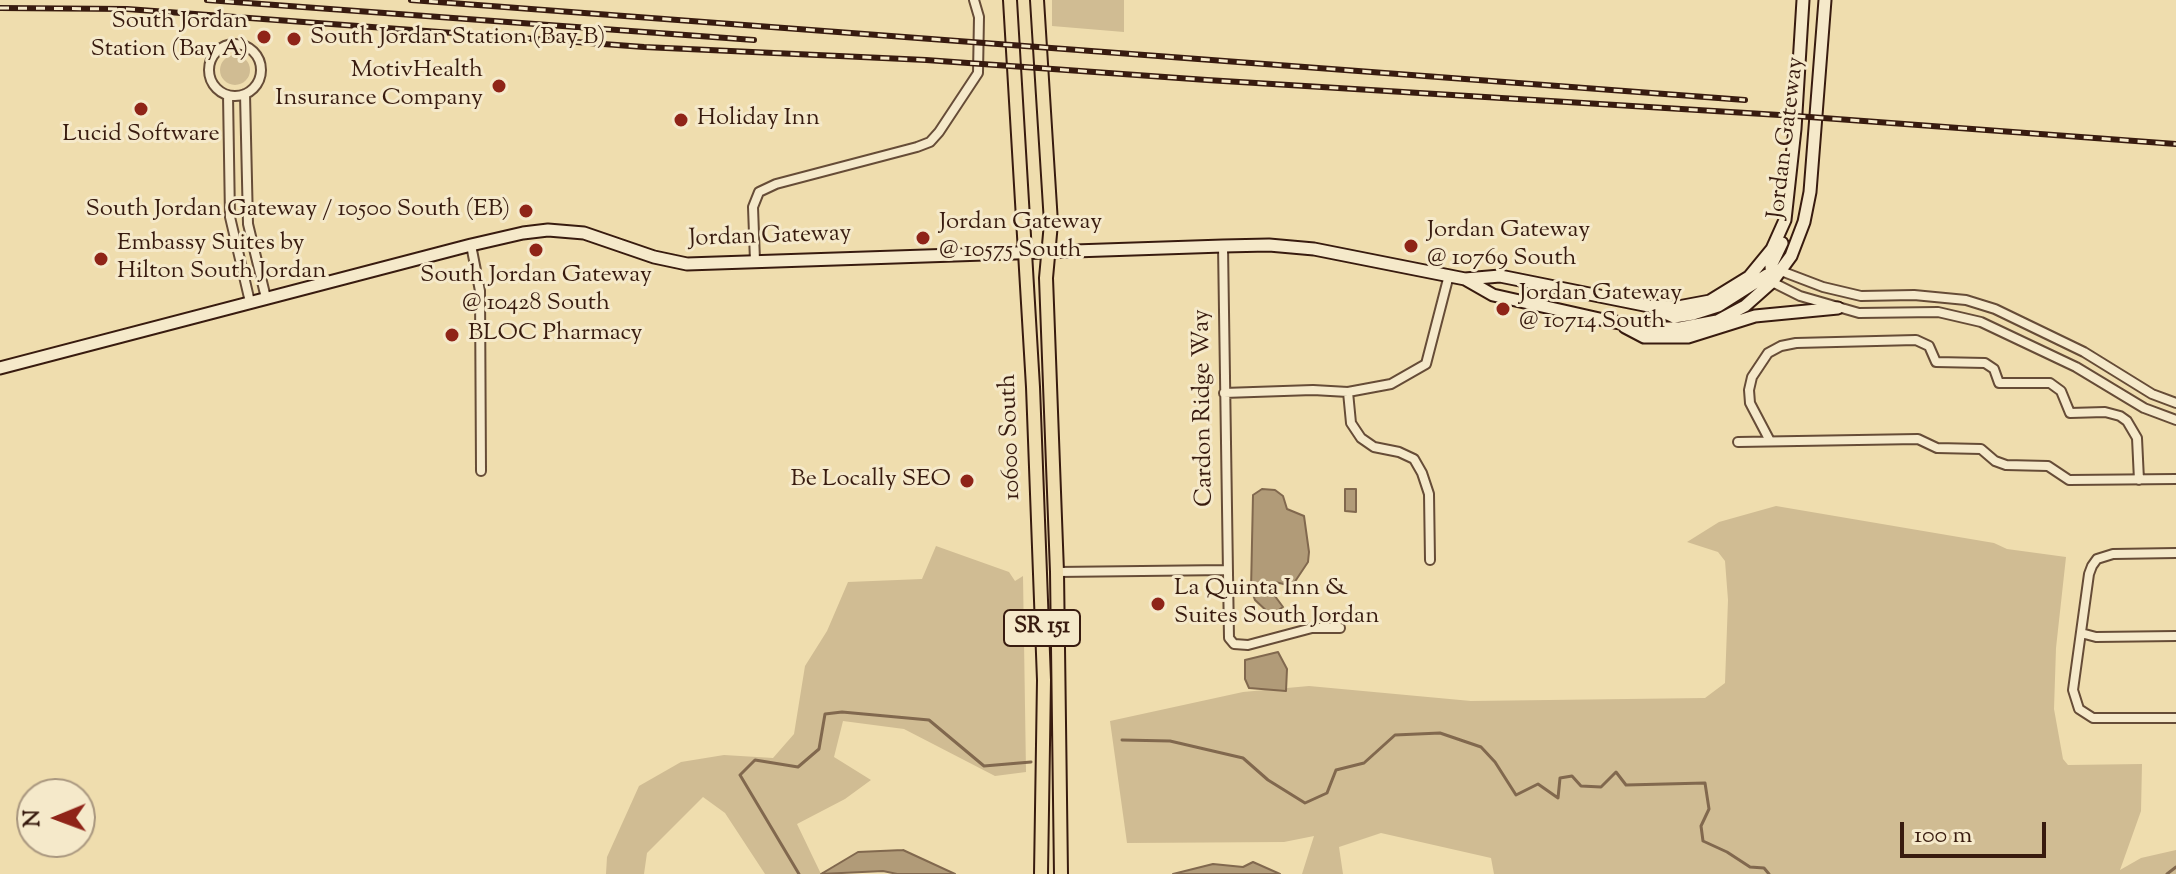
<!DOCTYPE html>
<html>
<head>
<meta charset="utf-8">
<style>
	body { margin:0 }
	#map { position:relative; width:2176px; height:874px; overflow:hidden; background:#efddae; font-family:"Sorts Mill Goudy",serif }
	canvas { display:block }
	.north { position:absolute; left:16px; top:778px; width:80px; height:80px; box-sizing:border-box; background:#f5e9ca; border:2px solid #a9977f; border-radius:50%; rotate:269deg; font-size:22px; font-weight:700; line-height:32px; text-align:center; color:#381b0f }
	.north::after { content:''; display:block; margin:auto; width:28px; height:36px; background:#8f2418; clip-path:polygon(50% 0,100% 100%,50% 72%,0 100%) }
	.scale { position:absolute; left:1900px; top:822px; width:146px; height:36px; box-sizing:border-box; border:4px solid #381b0f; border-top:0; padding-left:10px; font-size:24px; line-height:28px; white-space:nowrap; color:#381b0f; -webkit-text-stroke:6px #f5e9ca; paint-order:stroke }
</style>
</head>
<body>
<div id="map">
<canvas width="2176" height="874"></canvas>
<div class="north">N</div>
<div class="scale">100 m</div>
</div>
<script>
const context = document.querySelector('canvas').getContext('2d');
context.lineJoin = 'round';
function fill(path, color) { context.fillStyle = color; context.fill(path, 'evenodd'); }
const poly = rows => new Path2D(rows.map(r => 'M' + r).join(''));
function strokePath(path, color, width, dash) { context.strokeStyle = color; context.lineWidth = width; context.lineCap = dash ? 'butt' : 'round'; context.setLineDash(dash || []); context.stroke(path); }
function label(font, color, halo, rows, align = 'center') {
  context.font = font + ' "Sorts Mill Goudy",serif'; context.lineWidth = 6; context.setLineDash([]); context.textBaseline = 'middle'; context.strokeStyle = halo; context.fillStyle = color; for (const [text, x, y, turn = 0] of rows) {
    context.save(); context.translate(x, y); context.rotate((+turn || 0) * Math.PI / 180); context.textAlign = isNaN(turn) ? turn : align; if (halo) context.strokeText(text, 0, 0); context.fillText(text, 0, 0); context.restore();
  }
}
fill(poly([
	[1052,0,1124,0,1124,32,1052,26],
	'220 70a15 15 0 1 1 30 0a15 15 0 1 1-30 0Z',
	[1776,506,1994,543,2007,549,2066,557,2056,648,2054,709,2063,759,2068,765,2142,764,2141,811,2120,870,2141,858,2176,850,2176,874,1494,874,1491,858,1381,833,1339,847,1343,874,1302,874,1314,836,1284,842,1127,843,1110,721,1243,692,1309,686,1471,701,1705,698,1725,683,1728,600,1725,561,1718,552,1687,542,1719,522],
	[936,546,1009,572,1015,581,1023,576,1026,772,995,776,904,729,843,721,834,757,871,780,845,799,797,824,821,874,765,874,725,813,703,797,647,853,644,874,606,874,607,857,639,786,681,762,724,755,773,758,794,734,805,666,827,631,848,582,922,579]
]), '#d0bc93');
const water = poly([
	[1262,489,1275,490,1283,496,1287,509,1304,516,1309,552,1308,562,1292,586,1275,582,1271,586,1272,592,1283,607,1271,615,1255,600,1251,590,1253,495,1262,489],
	[1345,489,1356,489,1356,512,1345,511,1345,489],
	[1278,652,1287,669,1286,691,1249,688,1245,679,1245,660,1278,652],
	[903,850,955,874,897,874,883,871,821,874,858,852,903,850],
	[1253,862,1280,874,1173,874,1213,864,1243,867,1253,862]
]);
fill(water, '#b19b78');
strokePath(water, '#81684e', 2);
strokePath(poly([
	[1122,740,1170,741,1243,758,1268,780,1305,803,1327,793,1336,770,1364,763,1395,735,1440,733,1481,747,1495,762,1516,795,1538,784,1558,798,1560,778,1572,776,1581,786,1601,787,1616,772,1626,785,1705,783,1709,809,1701,826,1703,841,1727,852,1750,867,1764,868,1769,874],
	[799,874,740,775,755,760,798,767,819,749,825,714,842,712,929,720,984,766,1031,762],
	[2167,874,2176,867]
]), '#81684e', 3);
const minor = poly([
	'209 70a26 26 0 1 1 52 0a26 26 0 1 1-52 0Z',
	[245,94,248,224,266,298],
	[228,95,230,217,250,302],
	[471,245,480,291,481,471],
	[1223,246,1229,638,1234,644,1248,645,1312,628,1340,628],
	[755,261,753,207,759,192,776,184,917,147,930,142,939,132,978,73,979,17,974,0],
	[1781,271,1823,287,1861,296,1914,295,1966,300,1995,309,2084,352,2152,394,2176,403],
	[1772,282,1800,296,1859,313,1938,312,1981,322,2076,367,2144,408,2176,420],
	[1348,392,1351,423,1361,438,1374,447,1399,452,1414,459,1422,473,1429,494,1430,560],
	[1224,393,1313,390,1348,392,1391,384,1426,364,1449,275],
	[1770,441,1750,403,1749,390,1752,377,1768,353,1781,346,1796,343,1916,340,1929,346,1936,362,1985,363,1994,369,1999,383,2050,383,2061,391,2070,413,2105,412,2120,416,2127,421,2137,438,2139,480],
	[1738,442,1918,439,1937,448,1981,449,1995,461,2006,465,2048,466,2069,480,2176,479],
	[2176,553,2113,554,2097,559,2092,566,2089,574,2073,690,2079,709,2093,718,2176,718],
	[1057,572,1227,570],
	[2081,633,2096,637,2176,636]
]);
const secondary = poly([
	[1465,279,1500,276,1649,306,1678,307,1710,301,1749,277,1772,249,1785,220,1795,129,1803,0],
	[1772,279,1771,266,1782,243],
	[1655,308,1674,317,1693,314,1718,306,1767,275,1781,271],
	[1625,327,1644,337,1688,337,1755,316,1838,308],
	[0,368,471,245,523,233,548,230,584,233,654,257,687,264,1223,246,1269,245,1314,249,1465,279,1493,295,1604,320,1648,328,1680,328,1717,321,1745,306,1772,282,1791,256,1804,222,1810,192,1825,0]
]);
const primary = poly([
	[1010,0,1033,387,1044,680,1041,874],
	[1037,0,1051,223,1046,278,1057,572,1061,874]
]);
strokePath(minor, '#664c37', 12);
strokePath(secondary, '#381b0f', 15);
strokePath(primary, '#381b0f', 16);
strokePath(minor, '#f5e9ca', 8);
strokePath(secondary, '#f5e9ca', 11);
strokePath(primary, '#efddae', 12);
const rail = poly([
	[207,0,754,40],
	[411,0,1745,100],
	[0,8,127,9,644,47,926,60,1207,80,1796,116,2176,144]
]);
strokePath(rail, '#381b0f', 6);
strokePath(rail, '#f5e9ca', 3, [9]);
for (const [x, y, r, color] of [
	[264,37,8,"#8f2418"],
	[294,39,8,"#8f2418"],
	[499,86,8,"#8f2418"],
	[141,109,8,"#8f2418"],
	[681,120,8,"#8f2418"],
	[526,211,8,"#8f2418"],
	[923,238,8,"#8f2418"],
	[1411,246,8,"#8f2418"],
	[536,250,8,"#8f2418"],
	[101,259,8,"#8f2418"],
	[1503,309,8,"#8f2418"],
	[452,335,8,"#8f2418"],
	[967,481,8,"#8f2418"],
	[1158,604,8,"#8f2418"]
]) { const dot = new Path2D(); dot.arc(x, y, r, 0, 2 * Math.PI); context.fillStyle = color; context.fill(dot); strokePath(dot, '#f5e9ca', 3); }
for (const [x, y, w] of [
	[1042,628,76]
]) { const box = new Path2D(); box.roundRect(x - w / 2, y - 18, w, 36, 6); context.fillStyle = '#f5e9ca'; context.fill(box); strokePath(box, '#381b0f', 2); }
label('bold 22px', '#381b0f', null, [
	["SR 151",1042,628]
]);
label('24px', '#381b0f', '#f5e9ca', [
	["South Jordan",248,23,"right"],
	["Station (Bay A)",248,51,"right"],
	["South Jordan Station (Bay B)",310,39],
	["MotivHealth",483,72,"right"],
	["Insurance Company",483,100,"right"],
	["Holiday Inn",697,120],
	["Lucid Software",141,136,"center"],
	["South Jordan Gateway / 10500 South (EB)",510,211,"right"],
	["Jordan Gateway",939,224],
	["@ 10575 South",939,252],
	["Jordan Gateway",1427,232],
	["@ 10769 South",1427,260],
	["Embassy Suites by",117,245],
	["Hilton South Jordan",117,273],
	["South Jordan Gateway",536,277,"center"],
	["@ 10428 South",536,305,"center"],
	["Jordan Gateway",1519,295],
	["@ 10714 South",1519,323],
	["BLOC Pharmacy",468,335],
	["Be Locally SEO",951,481,"right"],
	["La Quinta Inn &",1174,590],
	["Suites South Jordan",1174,618]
], 'left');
label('24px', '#381b0f', '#f5e9ca', [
	["Jordan Gateway",1788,138,-83],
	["Jordan Gateway",770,238,-2],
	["Cardon Ridge Way",1205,408,-91],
	["10600 South",1012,437,-92]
]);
</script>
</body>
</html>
